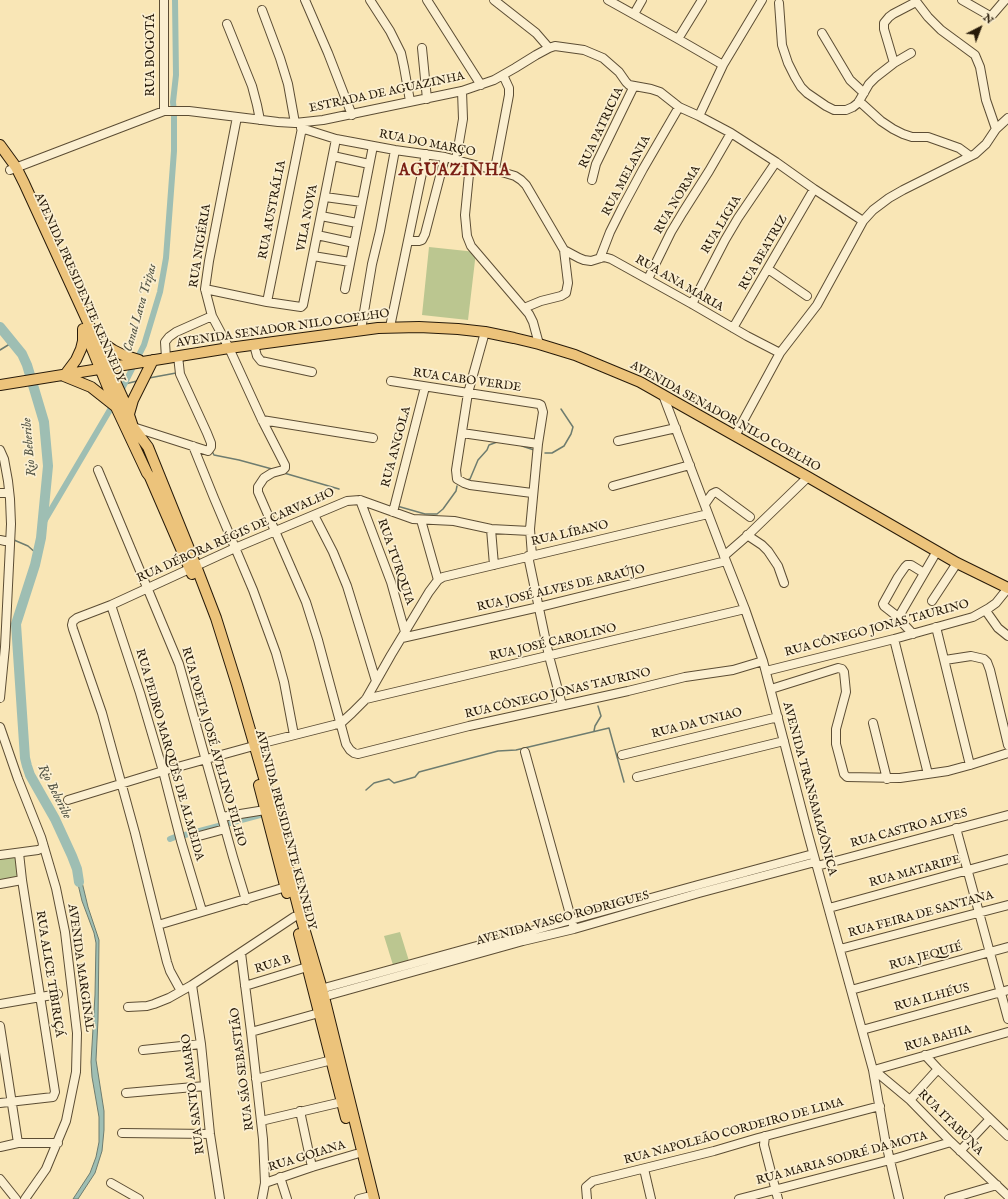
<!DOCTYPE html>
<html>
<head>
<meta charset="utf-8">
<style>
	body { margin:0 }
	#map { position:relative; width:1008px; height:1199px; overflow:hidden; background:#f9e6b6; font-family:"IM FELL English",serif }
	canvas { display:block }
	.north { position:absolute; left:960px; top:8px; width:40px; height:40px; -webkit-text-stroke:3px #fbefd0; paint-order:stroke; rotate:42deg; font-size:11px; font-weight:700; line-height:16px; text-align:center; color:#271a09 }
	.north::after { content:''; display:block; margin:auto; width:14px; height:18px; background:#271a09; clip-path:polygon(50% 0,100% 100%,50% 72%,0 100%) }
</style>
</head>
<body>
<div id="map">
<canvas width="1008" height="1199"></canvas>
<div class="north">N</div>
</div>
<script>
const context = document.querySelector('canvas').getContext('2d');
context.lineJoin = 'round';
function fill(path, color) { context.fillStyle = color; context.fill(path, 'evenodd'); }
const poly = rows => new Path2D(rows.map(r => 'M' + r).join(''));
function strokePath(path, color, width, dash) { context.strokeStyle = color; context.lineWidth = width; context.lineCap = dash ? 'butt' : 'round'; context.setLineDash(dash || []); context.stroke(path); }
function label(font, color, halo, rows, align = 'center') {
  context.font = font + ' "IM FELL English",serif'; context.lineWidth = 3.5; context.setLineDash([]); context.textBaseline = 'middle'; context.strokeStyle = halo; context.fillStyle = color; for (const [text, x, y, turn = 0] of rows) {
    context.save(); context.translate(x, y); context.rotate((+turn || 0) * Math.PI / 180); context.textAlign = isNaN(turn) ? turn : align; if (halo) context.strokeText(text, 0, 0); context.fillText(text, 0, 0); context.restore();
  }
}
fill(poly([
	[429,247,476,252,468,320,422,315],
	[11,857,16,858,18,877,15,879,0,881,0,859],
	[400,932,409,961,393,965,384,936]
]), '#bbc690');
const water = poly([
	[80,869,82,882,88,907,99,940,98,1020,96,1060,104,1111,104,1130,102,1151,95,1173,78,1199,73,1199,90,1173,96,1157,99,1142,99,1117,92,1077,91,1062,95,995,96,943,94,933,82,901,77,880,75,870,80,869]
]);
fill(water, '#9ebeb3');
strokePath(water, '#6e7c6f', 1);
strokePath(poly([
	[0,350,13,342],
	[149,378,176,373],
	[125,384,137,381],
	[522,446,534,450],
	[212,451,214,455,239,460,272,469],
	[545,453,552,453,564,446,571,434,573,427,561,409],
	[284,473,339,489],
	[467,480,470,479,478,460,487,450,489,445,497,442],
	[397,506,425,514,437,514,443,509,456,491,457,486],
	[14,540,28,546,37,554],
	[594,731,595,726,601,716,598,706],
	[366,790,374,783,389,779,394,783,415,777,419,772,498,751,516,750,609,728,624,782]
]), '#6e7c6f', 1.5);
strokePath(poly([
	[120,393,144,345,160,292,166,258,174,151,174,112,173,102,176,75,175,0],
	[42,525,114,403],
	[181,836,260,815],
	[170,839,175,837]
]), '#9ebeb3', 6);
strokePath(poly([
	[0,327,22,354,27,365,44,422,48,466,41,538,35,565,16,624,25,758,27,766,30,775,55,819,72,856,77,869,79,882]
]), '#9ebeb3', 10);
const minor = poly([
	[164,0,164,111],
	[305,0,328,53,352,115],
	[370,0,390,31,401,53,404,67,410,101],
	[427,0,481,85],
	[494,0,536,33,549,48],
	[608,0,678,39,723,65],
	[915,0,928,17,941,30,975,55,980,67,986,100,996,129],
	[962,0,990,16,993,14,1005,0],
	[779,3,782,45,788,63,795,77,801,87,807,93,826,106,834,110,846,110,853,107,858,103,869,84,876,77,894,63,911,53],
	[262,10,280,58,288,84,295,123],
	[634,14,642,0],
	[227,24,252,86,257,105,260,120],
	[822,33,850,80,864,93],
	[678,39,702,0],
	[422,48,427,99],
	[894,63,884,29,884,23,889,17,893,14,916,2],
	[859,101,881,121,893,129,903,134,912,137,928,137,959,148,970,156],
	[699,116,723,65,762,0],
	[237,117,209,261,205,289,212,316,229,348,262,420,285,465,285,468,283,470,272,473,264,478,258,487,258,492,306,602,318,640,346,744,350,750,354,753,358,754,469,726,628,691,685,677,733,670,763,661],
	[301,128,336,139,395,150,445,157,505,173,515,176,521,180,526,185,564,250,568,283,566,293,561,296,541,301,524,308],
	[333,156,369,164],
	[456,160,463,119,462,91],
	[470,164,465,215,467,236,471,246,529,314,533,322,539,344],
	[495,169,509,95,509,88,503,75],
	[10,170,164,111,189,111,278,122,295,123,323,120,462,91,494,80,515,68,536,55,549,48,555,46,584,50,603,58,619,72,626,82,629,85,651,89,660,92,679,107,699,116,731,133,776,162,814,189,863,221],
	[592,180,596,164,634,86],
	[325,197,362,202],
	[321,216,357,223],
	[317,235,354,243],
	[409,241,419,241,422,240,425,234,445,157],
	[564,250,579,258,584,260,591,261,604,257,611,259,692,304,747,336,780,353],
	[313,256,350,262],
	[600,258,610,232,622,208,643,169,679,107],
	[768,269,807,296],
	[648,279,671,232,683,212,709,171,731,133],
	[205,289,267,302,301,307,303,305,336,139],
	[345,289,373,146],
	[267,302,303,123],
	[692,304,725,240,738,218,776,162],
	[390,327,426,154],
	[733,328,814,189],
	[361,330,372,264,380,231,395,150],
	[485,332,468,393,456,470,457,479,464,483,470,485,532,493],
	[254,345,257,356,261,361,312,372],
	[166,358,165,342,169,337,176,332,212,316],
	[391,381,539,404,541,405,543,412,538,444,530,529,532,556],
	[663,395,726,561,745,609,763,661,808,834,873,1070,885,1139,899,1199],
	[262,420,373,438],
	[133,427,208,451,211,447,211,443,207,433,180,374,178,356],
	[462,433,538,444],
	[735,436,780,353,817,305,863,221,873,210,889,198,903,190,975,154,986,144,996,129,1008,118],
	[618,441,676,428],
	[193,446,214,498,253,590,276,653,284,682,294,735],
	[0,450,4,459,8,481,10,499,11,524,5,647,0,698],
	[98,470,179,664,233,857,246,900],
	[613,486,690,465],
	[0,493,7,493],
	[360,500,391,582,405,632],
	[705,504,712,494,716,492,750,517],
	[393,512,425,387],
	[314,515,333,552,347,586,363,638,376,681],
	[421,520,438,580],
	[491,529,494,565],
	[747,535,762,545,768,551,778,566,784,583],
	[0,540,5,541],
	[528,556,549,656,562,705],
	[724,556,747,536,808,477],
	[932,601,957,563],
	[111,605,140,693,163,771,181,841,202,911],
	[986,611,998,628,1008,636],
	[898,617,884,606,883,604,898,577,905,567,907,565,911,565,924,573],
	[936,627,970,765],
	[913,634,898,618,937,551],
	[402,638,539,607,726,561],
	[894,639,928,774],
	[945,660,971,656,984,659,987,662,990,670,1008,745],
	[766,671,894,639,973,617,989,608,996,603,1008,588],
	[771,689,838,668,842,669,844,672,846,692,836,729,836,744,844,774,847,777,900,778,948,771,970,765,1008,753],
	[366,699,745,609],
	[873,723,887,779],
	[0,727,18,779,41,837,56,888,65,932,77,1033,76,1072,66,1121,46,1169,25,1199],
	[255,745,334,725,341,723,352,713,366,699,391,655,429,592,438,580,443,577,708,514],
	[525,752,573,925],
	[622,755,778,717],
	[637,777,784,741],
	[68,800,163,771,250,747],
	[222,817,265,810],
	[956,828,1008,1019],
	[199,836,225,829],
	[0,855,38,850,42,848,43,844],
	[817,866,1008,815],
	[0,884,22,880],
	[829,908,1008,859],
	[158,925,286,887],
	[840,949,1008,905],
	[241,953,251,1032,263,1139,265,1183,262,1199],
	[192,985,201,1044,210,1134,220,1199],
	[245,986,307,967],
	[317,990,698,885,813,854],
	[851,990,1008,947],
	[181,991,170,971,167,962,135,833,110,742,102,713,73,629,72,625,73,621,77,618,111,605,235,548,347,501,360,500,413,519,454,521,491,529,530,531],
	[319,998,523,941,574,929,699,893,815,862],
	[0,1004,58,994],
	[128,1007,147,1006,154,1004,169,998,192,985,294,917],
	[0,1026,18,1143],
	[862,1030,1008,990],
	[251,1032,319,1013],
	[143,1050,201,1044],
	[925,1055,938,1069,1008,1136],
	[873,1070,874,1070,910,1100,951,1142,1008,1196],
	[874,1070,1008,1032],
	[256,1079,332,1060],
	[126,1093,205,1086],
	[910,1100,938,1069],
	[0,1103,53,1097,55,1092,22,880,19,853],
	[300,1111,312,1167],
	[261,1121,342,1102],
	[122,1133,210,1134],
	[765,1136,764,1145,778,1199],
	[0,1147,18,1143,58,1143],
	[960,1151,990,1119],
	[644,1169,651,1199],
	[280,1177,287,1199],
	[0,1179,16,1199],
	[111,1183,139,1199],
	[265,1183,312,1167,356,1154],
	[359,1199,367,1197],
	[587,1199,586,1187,593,1181,714,1151,758,1138,880,1106],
	[739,1199,890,1160,951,1142],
	[949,1199,997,1185]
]);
const major = poly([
	[0,145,16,167,24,183,125,403,133,427,148,447,196,566,216,618,237,685,271,802,301,918,322,989,374,1199],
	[86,334,116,407,147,473,150,477,192,574],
	[97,339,113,350,123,355,139,360],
	[64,376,91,387,115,406],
	[64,376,76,360,81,349,83,341,83,329],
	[0,385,229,348,378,328,419,327,458,329,485,332,514,338,539,344,575,355,640,382,808,477,957,563,1008,588],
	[129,414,133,400,153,360],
	[259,785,287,893],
	[299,934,346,1118]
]);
strokePath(minor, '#5c4d34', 10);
strokePath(major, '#271a09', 12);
strokePath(minor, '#fbefd0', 8);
strokePath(major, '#ecc37b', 10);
label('12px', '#271a09', '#fbefd0', [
	["RUA BOGOTÁ",152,55,-90],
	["ESTRADA DE AGUAZINHA",387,93,-12],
	["RUA PATRICIA",602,128,-65],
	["RUA DO MARÇO",427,144,11],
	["RUA MELANIA",627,176,-62],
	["RUA NORMA",678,200,-59],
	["RUA AUSTRÁLIA",273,210,-79],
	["VILA NOVA",308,218,-79],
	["RUA LIGIA",722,225,-59],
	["RUA NIGÉRIA",201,246,-81],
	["RUA BEATRIZ",764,253,-60],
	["RUA ANA MARIA",679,284,30],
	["AVENIDA PRESIDENTE KENNEDY",79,288,66],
	["AVENIDA SENADOR NILO COELHO",283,329,-8],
	["RUA CABO VERDE",467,381,8],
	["AVENIDA SENADOR NILO COELHO",725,417,29],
	["RUA ANGOLA",397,447,-75],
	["RUA LÍBANO",570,534,-13],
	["RUA DÉBORA RÉGIS DE CARVALHO",236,536,-24],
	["RUA TURQUIA",395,562,71],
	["RUA JOSÉ ALVES DE ARAÚJO",561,589,-13],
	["RUA CÔNEGO JONAS TAURINO",877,629,-15],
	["RUA JOSÉ CAROLINO",553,643,-13],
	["RUA CÔNEGO JONAS TAURINO",558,694,-13],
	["RUA DA UNIAO",697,724,-14],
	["RUA POETA JOSÉ AVELINO FILHO",213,747,74],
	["RUA PEDRO MARQUÊS DE ALMEIDA",169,755,74],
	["AVENIDA TRANSAMAZÔNICA",809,789,75],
	["RUA CASTRO ALVES",909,829,-15],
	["AVENIDA PRESIDENTE KENNEDY",285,830,75],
	["RUA MATARIPE",915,872,-15],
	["RUA FEIRA DE SANTANA",921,915,-15],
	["AVENIDA VASCO RODRIGUES",563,919,-15],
	["RUA JEQUIÉ",926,957,-15],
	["RUA B",273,965,-17],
	["AVENIDA MARGINAL",80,968,82],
	["RUA ALICE TIBIRIÇÁ",49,974,81],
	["RUA ILHÉUS",932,998,-15],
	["RUA BAHIA",938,1039,-16],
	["RUA SÃO SEBASTIÃO",243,1069,-97],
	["RUA SANTO AMARO",194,1094,-97],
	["RUA ITABUNA",950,1123,45],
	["RUA NAPOLEÃO CORDEIRO DE LIMA",734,1132,-15],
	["RUA GOIANA",307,1157,-17],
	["RUA MARIA SODRÉ DA MOTA",842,1159,-15]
]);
label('italic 13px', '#515344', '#fbefd0', [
	["Canal Lava Tripas",141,308,-74],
	["Rio Beberibe",30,447,-95],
	["Rio Beberibe",54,792,63]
]);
context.letterSpacing = '1px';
label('bold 16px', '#7a1f14', '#fbefd0', [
	["AGUAZINHA",455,172]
]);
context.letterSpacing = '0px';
</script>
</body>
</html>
